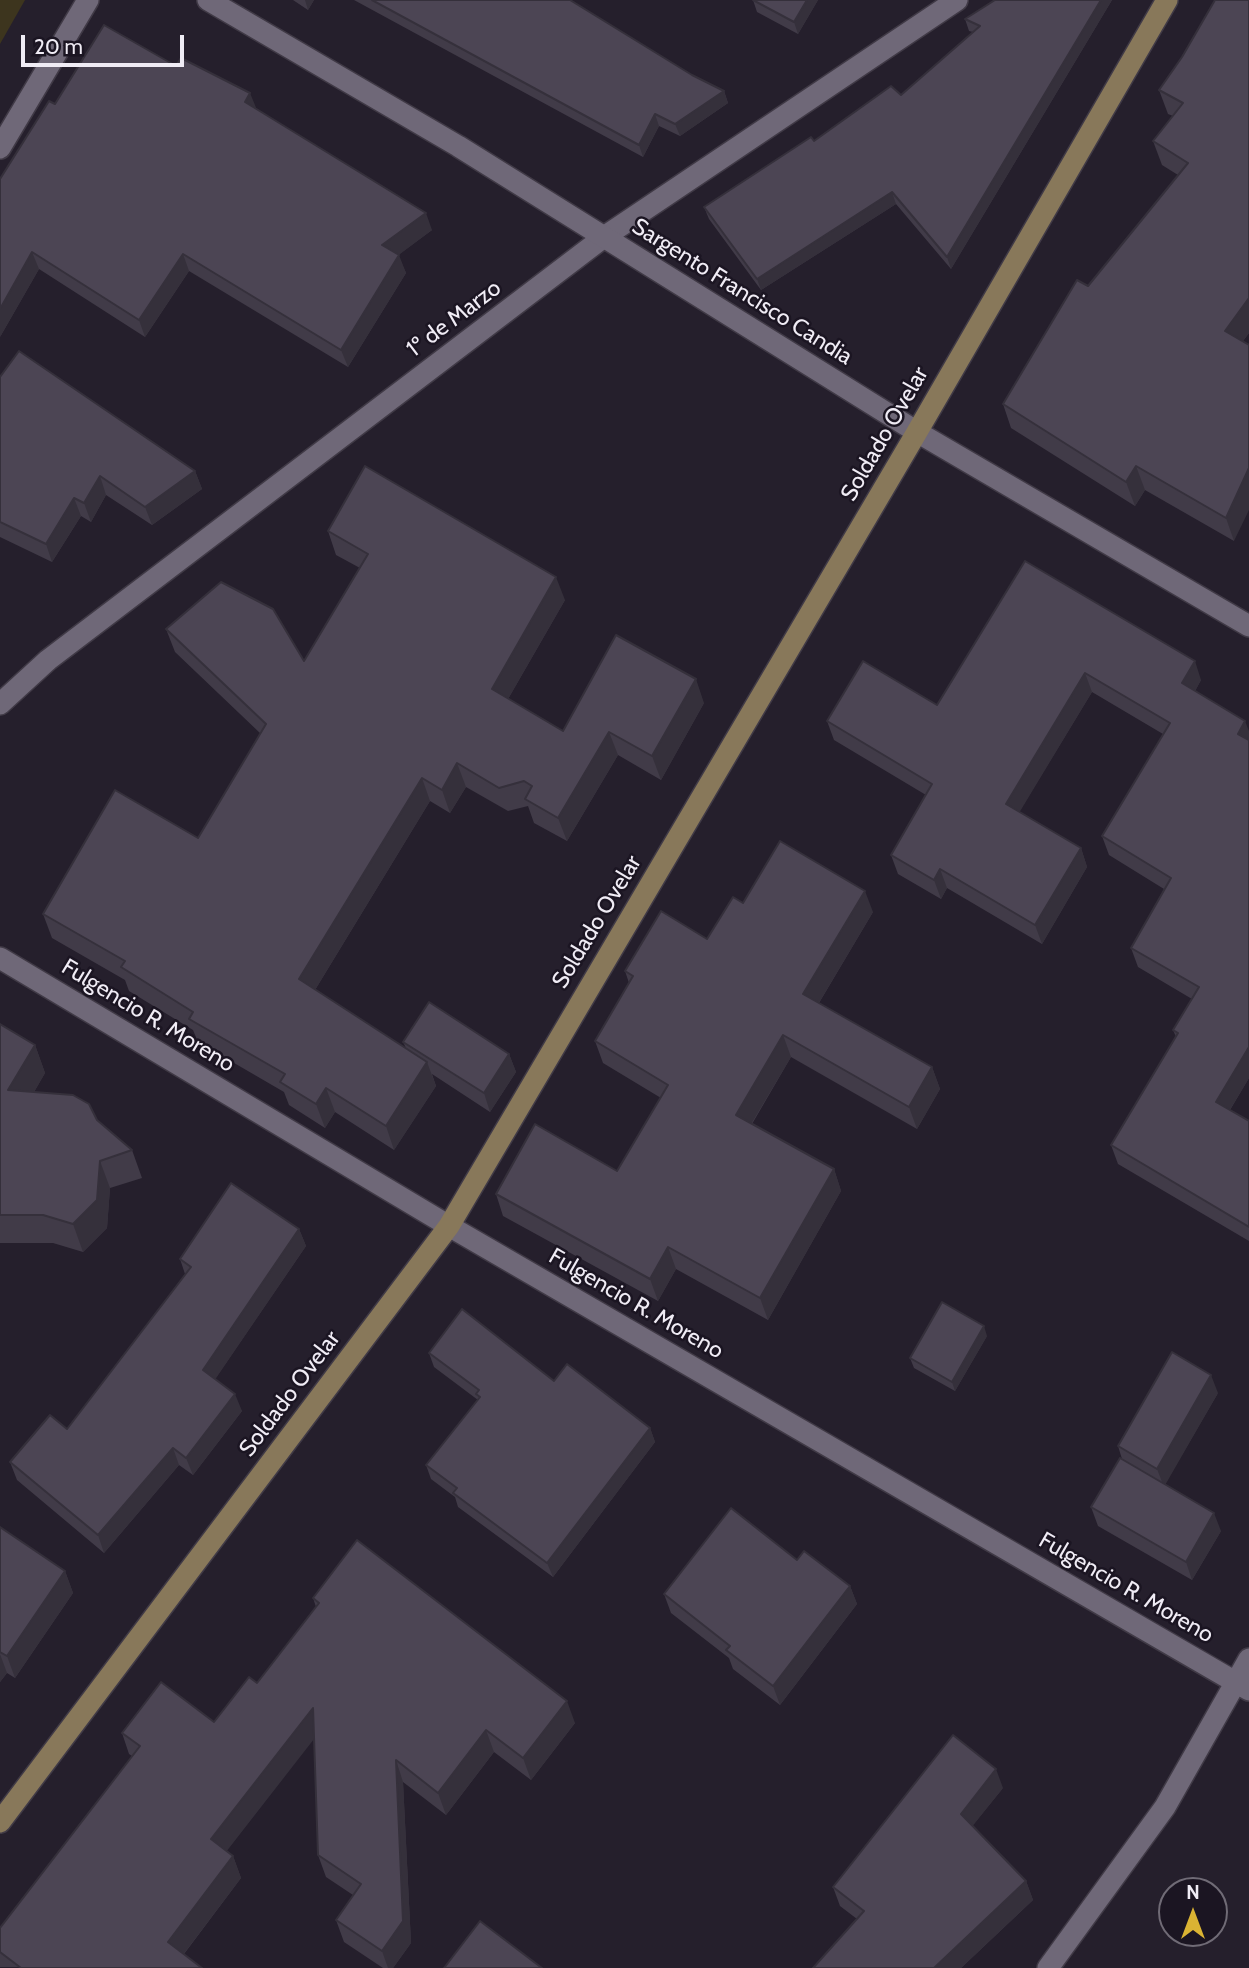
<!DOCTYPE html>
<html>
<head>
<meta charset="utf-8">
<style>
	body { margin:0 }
	#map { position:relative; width:1249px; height:1968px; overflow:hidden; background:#251f2c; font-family:Cabin,sans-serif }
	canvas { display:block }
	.north { position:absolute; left:1158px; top:1877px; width:70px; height:70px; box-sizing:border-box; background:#1b1522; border:2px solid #706b76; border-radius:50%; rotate:0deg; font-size:19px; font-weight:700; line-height:28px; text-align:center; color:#f0ecf5 }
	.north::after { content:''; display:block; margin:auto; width:24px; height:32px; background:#dab333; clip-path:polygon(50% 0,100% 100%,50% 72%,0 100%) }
	.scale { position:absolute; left:21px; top:35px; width:163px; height:32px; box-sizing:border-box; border:4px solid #f0ecf5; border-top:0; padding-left:9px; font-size:21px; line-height:24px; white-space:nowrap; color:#f0ecf5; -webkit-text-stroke:5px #1b1522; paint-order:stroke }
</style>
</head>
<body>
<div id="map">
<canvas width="1249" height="1968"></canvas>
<div class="north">N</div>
<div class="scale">20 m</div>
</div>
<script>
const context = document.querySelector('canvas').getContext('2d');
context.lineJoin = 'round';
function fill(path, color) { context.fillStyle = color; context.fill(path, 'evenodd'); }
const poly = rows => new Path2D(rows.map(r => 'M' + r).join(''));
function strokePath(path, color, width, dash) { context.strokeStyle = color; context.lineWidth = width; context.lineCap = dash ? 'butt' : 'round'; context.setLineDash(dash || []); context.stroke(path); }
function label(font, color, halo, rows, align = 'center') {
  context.font = font + ' Cabin,sans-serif'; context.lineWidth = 5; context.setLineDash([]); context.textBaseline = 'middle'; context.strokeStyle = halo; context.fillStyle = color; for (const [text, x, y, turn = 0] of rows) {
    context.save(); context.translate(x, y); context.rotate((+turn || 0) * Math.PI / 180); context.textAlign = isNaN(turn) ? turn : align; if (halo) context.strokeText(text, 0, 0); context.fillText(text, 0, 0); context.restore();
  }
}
fill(poly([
	[0,0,25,0,0,44]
]), '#3d351e');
const minor = poly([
	[0,148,88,0],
	[0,704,48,660,604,237,957,0],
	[0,958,449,1226,1249,1690],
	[1048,1968,1165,1807,1249,1659]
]);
const tertiary = poly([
	[208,0,458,146,917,432,1249,626]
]);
const secondary = poly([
	[0,1822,449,1226,917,432,1167,0]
]);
strokePath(minor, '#403a46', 24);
strokePath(tertiary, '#403a46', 24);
strokePath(secondary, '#403a46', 24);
strokePath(minor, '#6f6878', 21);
strokePath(tertiary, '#6f6878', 21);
strokePath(secondary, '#88785a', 21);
fill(poly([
	[293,0,314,0,308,10],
	[354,0,570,0,692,75,724,91,728,103,680,136,659,126,643,157],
	[753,0,818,0,798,34,757,12],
	[995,0,1112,0,951,269,896,204,761,290,709,219,704,207,814,141,901,95,973,32,969,31,965,19],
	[1182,57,1249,333,1243,341,1234,541,1145,490,1135,506,1011,428,1003,404,1088,286,1178,175,1162,165,1153,141,1173,116,1168,114,1159,90],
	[176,66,256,108,432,230,398,255,406,273,348,367,189,271,145,337,39,269,0,337,55,104],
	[0,377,195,471,202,489,152,525,106,495,91,522,81,516,52,562,0,537],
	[328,531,565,600,508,699,563,731,704,703,661,780,618,755,567,841,534,823,528,806,508,811,466,787,450,813,430,801,315,990,406,1048,403,1042,509,1054,516,1072,490,1112,432,1074,436,1086,394,1150,335,1112,325,1128,289,1105,284,1092,198,1042,193,1030,129,991,125,980,52,938,43,914,198,838,261,734,175,652,166,629,304,661,360,568,336,555],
	[1025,561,1201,680,1195,691,1249,1078,1230,1110,1249,1121,1249,1241,1118,1164,1111,1145,1176,1037,1173,1030,1192,999,1138,967,1131,948,1164,889,1109,855,1102,836,1163,734,1092,692,1019,812,1081,848,1087,867,1042,944,947,888,941,899,898,874,891,855,926,795,834,740,827,721,937,705],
	[743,903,873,912,819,1003,932,1067,940,1089,917,1129,791,1057,752,1124,834,1169,841,1191,768,1320,676,1269,658,1301,503,1216,496,1194,617,1171,661,1098,603,1063,595,1041,629,983,625,971,707,939],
	[0,1024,35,1045,45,1073,34,1092,97,1120,132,1150,142,1178,110,1188,107,1228,83,1252,53,1243,0,1243],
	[299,1229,306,1246,215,1379,242,1411,193,1475,179,1465,104,1553,17,1480,10,1462,67,1429,185,1274,180,1259],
	[987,1336,955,1391,914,1368,910,1358],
	[429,1353,554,1381,650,1428,655,1442,553,1577,458,1507,455,1497,431,1479,426,1465,478,1400,434,1367],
	[1218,1393,1165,1484,1221,1531,1192,1580,1098,1526,1091,1507,1122,1459,1118,1446],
	[0,1527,65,1571,73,1593,15,1678,7,1673,0,1682],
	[797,1560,850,1586,857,1604,780,1705,733,1669,729,1658,671,1613,664,1594],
	[313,1598,575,1723,531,1780,494,1752,446,1815,403,1782,411,1943,393,1968,383,1968,344,1942,336,1920,353,1895,326,1877,318,1855,314,1738,226,1851,233,1856,241,1878,184,1954,202,1968,0,1967,0,1928,132,1756,129,1754,122,1733,214,1722,257,1683,316,1607],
	[1003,1788,972,1826,1026,1881,1033,1900,961,1968,813,1968,857,1919,840,1906,833,1887]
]), '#413b48');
fill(poly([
	[305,0,314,0,308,10],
	[807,0,818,0,798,34,794,22],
	[1101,0,1112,0,951,269,947,257],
	[724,91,728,103,680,136,675,124],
	[250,93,257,110,245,102],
	[655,114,659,126,643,157,639,145],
	[892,192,896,204,761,290,757,279],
	[426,213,432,230,388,263,382,245],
	[32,252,39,269,0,337,0,309],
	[183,254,189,271,145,337,139,320],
	[399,255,406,273,348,367,341,350],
	[1249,298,1249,333,1233,354,1225,331],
	[1136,466,1145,490,1135,506,1126,482],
	[1249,468,1249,510,1234,541,1226,518],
	[195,471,202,489,152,525,145,507],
	[100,476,106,495,91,522,84,503],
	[74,498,81,516,52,562,46,544],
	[556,577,565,600,500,713,492,689],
	[1195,661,1201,680,1189,702,1182,683],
	[1085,673,1092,692,1013,823,1006,804],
	[696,679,704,703,661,780,652,756],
	[1245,721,1249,731,1249,746,1238,734],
	[609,732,618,755,567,841,558,818],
	[457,763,466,787,450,813,442,790],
	[422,778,430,801,307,1003,299,979],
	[1081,848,1087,867,1042,944,1035,925],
	[940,869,947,888,941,899,934,880],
	[865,891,873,912,811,1016,803,994],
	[783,1035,791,1057,744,1136,736,1115],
	[35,1045,45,1073,19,1118,8,1090],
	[1249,1047,1249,1078,1223,1121,1216,1102],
	[509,1054,516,1072,490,1112,484,1093],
	[427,1062,436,1086,394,1150,386,1126],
	[932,1067,940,1089,917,1129,909,1107],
	[326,1088,335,1112,325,1128,316,1104],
	[100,1161,110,1188,107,1228,83,1252,73,1224],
	[834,1169,841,1191,768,1320,760,1298],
	[299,1229,306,1246,210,1387,203,1370],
	[668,1247,676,1269,658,1301,650,1279],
	[984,1326,987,1336,955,1391,952,1382],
	[1211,1375,1218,1393,1164,1487,1157,1469],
	[235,1394,242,1411,193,1475,186,1458],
	[650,1428,655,1442,553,1577,547,1563],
	[173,1448,179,1465,104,1553,98,1535],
	[1214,1513,1221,1531,1192,1580,1186,1562],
	[65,1571,73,1593,15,1678,7,1656],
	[850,1586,857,1604,780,1705,773,1686],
	[0,1654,7,1673,0,1682],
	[567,1701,575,1723,531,1780,523,1758],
	[313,1708,321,1730,219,1861,211,1839],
	[486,1730,494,1752,446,1815,438,1793],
	[396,1760,403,1782,411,1943,393,1968,388,1968,382,1951],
	[996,1769,1003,1788,967,1833,961,1814],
	[233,1856,241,1878,176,1964,168,1942],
	[1026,1881,1033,1900,961,1968,934,1968]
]), '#35303b');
const building = poly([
	[372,0,570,0,692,75,724,91,675,124,655,114,639,145,372,0],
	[753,0,807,0,794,22,753,0],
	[995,0,1101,0,947,257,892,192,757,279,704,207,811,137,814,141,891,86,901,95,980,26,965,19,995,0],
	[1215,0,1249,0,1249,298,1225,331,1249,345,1249,468,1226,518,1136,466,1126,482,1003,404,1077,280,1088,286,1188,163,1153,141,1183,103,1159,90,1182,57,1215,0],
	[104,25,176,66,181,58,250,93,245,102,426,213,382,245,399,255,341,350,183,254,139,320,32,252,0,309,0,179,49,101,55,104,104,25],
	[19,351,195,471,145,507,100,476,84,503,74,498,46,544,0,522,0,377,19,351],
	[365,466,556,577,492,689,563,731,616,635,696,679,652,756,609,732,558,818,525,799,532,786,524,781,499,788,457,763,442,790,422,778,299,979,427,1062,386,1126,326,1088,316,1104,280,1082,285,1074,189,1019,193,1012,121,967,125,961,43,914,115,790,198,838,266,724,166,629,221,582,273,609,304,661,368,554,328,531,365,466],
	[1025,561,1195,661,1182,683,1245,721,1238,734,1249,740,1249,1047,1216,1102,1249,1121,1249,1227,1111,1145,1178,1033,1173,1030,1199,987,1131,948,1171,878,1102,836,1170,723,1085,673,1006,804,1081,848,1035,925,940,869,934,880,891,855,932,784,827,721,863,661,937,705,1025,561],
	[780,841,865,891,803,994,932,1067,909,1107,783,1035,736,1115,834,1169,760,1298,668,1247,650,1279,496,1194,535,1124,617,1171,668,1085,595,1041,633,976,625,971,661,911,707,939,733,897,743,903,780,841],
	[429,1002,509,1054,484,1093,403,1042,429,1002],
	[0,1024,35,1045,8,1090,73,1095,89,1104,97,1120,132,1150,100,1161,97,1200,73,1224,43,1215,0,1215,0,1024],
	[231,1183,299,1229,203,1370,235,1394,186,1458,173,1448,98,1535,10,1462,50,1415,67,1429,191,1267,180,1259,231,1183],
	[942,1302,984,1326,952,1382,910,1358,942,1302],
	[462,1309,554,1381,567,1364,650,1428,547,1563,453,1493,457,1488,426,1465,480,1397,476,1394,479,1390,429,1353,462,1309],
	[1172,1352,1211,1375,1157,1469,1118,1446,1172,1352],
	[1120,1458,1214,1513,1186,1562,1091,1507,1120,1458],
	[731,1508,797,1560,804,1551,850,1586,773,1686,726,1650,730,1646,664,1594,731,1508],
	[0,1527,65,1571,7,1656,0,1652,0,1527],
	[357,1540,567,1701,523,1758,486,1730,438,1793,396,1760,403,1921,382,1951,336,1920,361,1884,318,1855,313,1708,211,1839,233,1856,168,1942,202,1968,21,1968,0,1952,0,1928,140,1746,122,1733,161,1682,214,1722,249,1677,257,1683,319,1603,313,1598,357,1540],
	[953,1735,996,1769,961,1814,1026,1881,934,1968,813,1968,864,1911,833,1887,953,1735],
	[480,1921,542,1968,444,1968,480,1921]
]);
fill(building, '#4c4554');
strokePath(building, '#35303b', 2);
label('23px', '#f0ecf5', '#1b1522', [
	["Sargento Francisco Candia",742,292,32],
	["1º de Marzo",454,319,-37],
	["Soldado Ovelar",885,434,-60],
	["Soldado Ovelar",597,922,-59],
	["Fulgencio R. Moreno",148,1016,31],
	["Fulgencio R. Moreno",636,1304,30],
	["Soldado Ovelar",290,1394,-53],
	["Fulgencio R. Moreno",1126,1588,30]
]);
</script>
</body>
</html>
